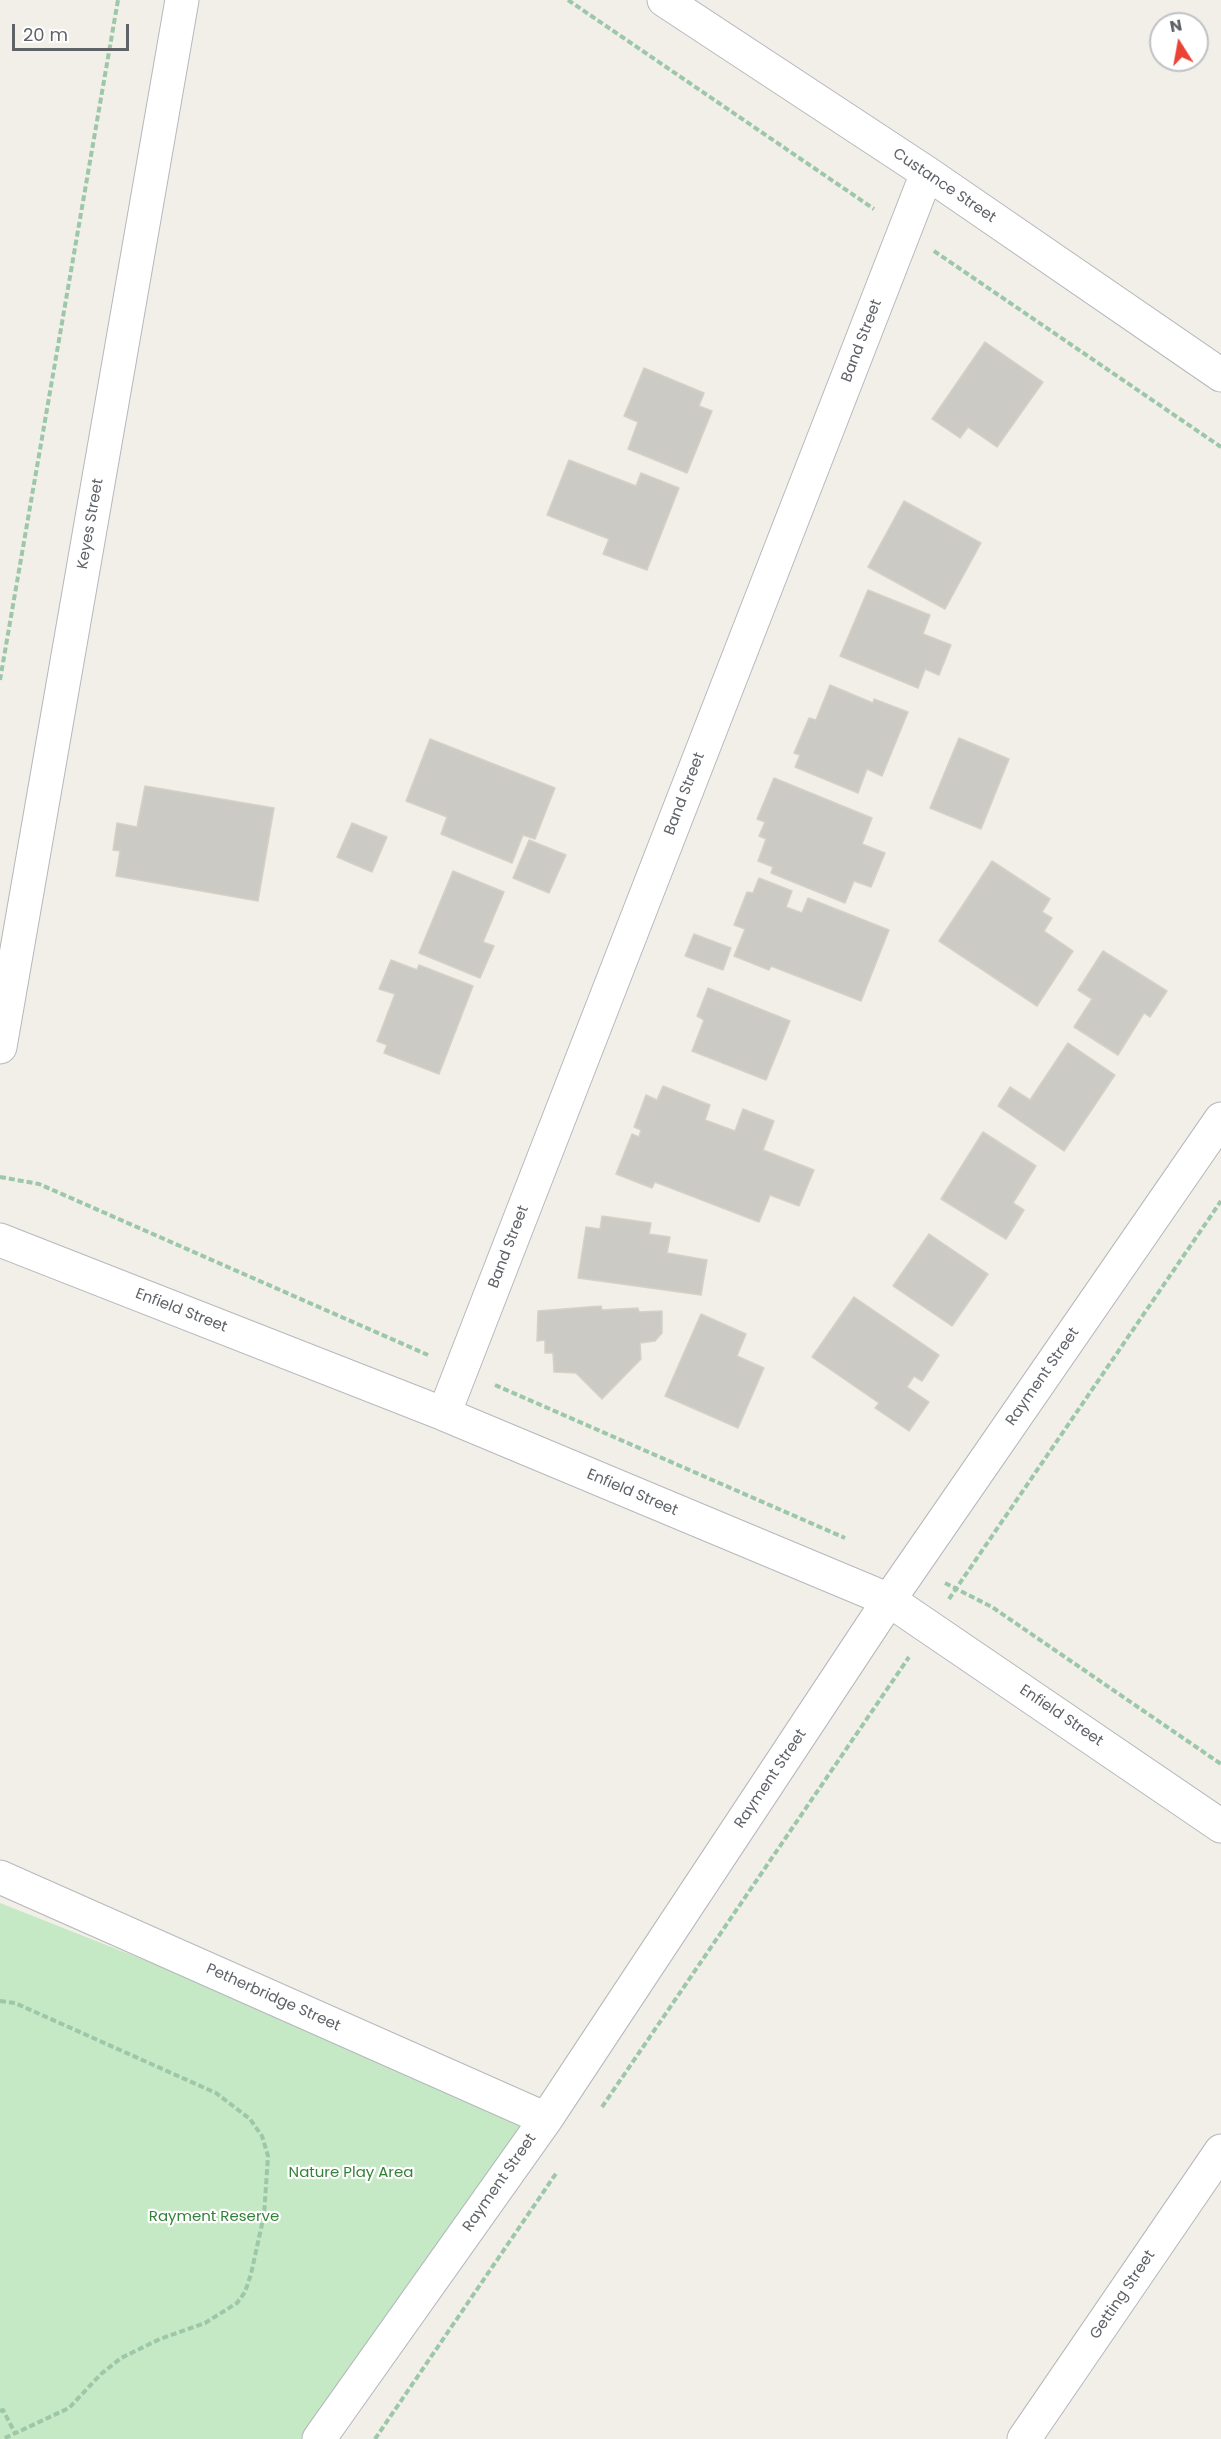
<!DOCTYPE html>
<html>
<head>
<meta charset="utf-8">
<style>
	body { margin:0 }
	#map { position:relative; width:1221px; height:2439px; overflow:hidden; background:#f1efe8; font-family:Poppins,sans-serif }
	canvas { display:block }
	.north { position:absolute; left:1149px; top:12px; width:60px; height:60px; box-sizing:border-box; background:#fff; border:2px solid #bfc1c3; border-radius:50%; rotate:349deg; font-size:16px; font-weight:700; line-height:24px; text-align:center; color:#5f6368 }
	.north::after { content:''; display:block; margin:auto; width:21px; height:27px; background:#ea4335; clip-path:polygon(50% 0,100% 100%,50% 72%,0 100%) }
	.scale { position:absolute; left:12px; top:24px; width:117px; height:27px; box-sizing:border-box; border:3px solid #5f6368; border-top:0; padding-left:8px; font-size:18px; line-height:21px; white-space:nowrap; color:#5f6368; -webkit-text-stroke:4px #fff; paint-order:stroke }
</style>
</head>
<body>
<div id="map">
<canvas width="1221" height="2439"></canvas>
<div class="north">N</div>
<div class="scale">20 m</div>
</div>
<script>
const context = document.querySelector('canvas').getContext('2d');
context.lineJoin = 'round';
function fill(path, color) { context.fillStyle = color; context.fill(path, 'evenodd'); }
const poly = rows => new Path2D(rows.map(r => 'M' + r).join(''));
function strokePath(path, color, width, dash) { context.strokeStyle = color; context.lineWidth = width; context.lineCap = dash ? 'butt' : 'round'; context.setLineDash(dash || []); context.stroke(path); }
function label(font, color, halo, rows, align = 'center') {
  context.font = font + ' Poppins,sans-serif'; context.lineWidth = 4.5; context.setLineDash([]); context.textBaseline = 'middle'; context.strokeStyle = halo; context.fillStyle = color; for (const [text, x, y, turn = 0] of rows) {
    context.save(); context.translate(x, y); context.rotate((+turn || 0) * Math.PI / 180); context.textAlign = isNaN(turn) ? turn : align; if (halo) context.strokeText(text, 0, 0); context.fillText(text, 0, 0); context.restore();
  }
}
fill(poly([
	[0,1903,546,2119,319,2439,0,2439]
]), '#c5e8c5');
const building = poly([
	[985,342,1043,382,997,447,968,427,960,438,932,419,985,342],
	[644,368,704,393,699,406,712,411,687,473,628,449,638,422,624,416,644,368],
	[569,460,636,486,641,473,679,488,647,570,603,554,609,539,547,515,569,460],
	[904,501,981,543,945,609,868,567,904,501],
	[868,590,930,615,923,634,951,645,939,675,925,669,918,688,840,656,868,590],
	[830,685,873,703,874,699,908,712,882,776,867,769,858,793,795,767,800,755,794,753,809,718,816,720,830,685],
	[959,738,1009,759,981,829,930,808,959,738],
	[430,739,555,788,535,839,523,835,512,863,441,834,447,817,406,801,430,739],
	[774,778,872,818,862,844,885,853,871,887,854,881,845,903,771,873,773,867,758,861,766,839,759,836,765,822,757,819,774,778],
	[145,786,274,808,258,901,116,876,120,851,113,850,117,823,137,827,145,786],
	[352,823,387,837,372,872,337,857,352,823],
	[529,840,566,855,549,893,513,878,529,840],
	[992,861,1050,899,1042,912,1052,918,1044,931,1073,951,1037,1006,939,941,992,861],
	[453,871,504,892,483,942,494,946,480,978,419,953,453,871],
	[759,878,792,891,786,907,802,913,808,898,889,930,861,1001,771,966,769,970,734,956,745,929,734,925,747,892,753,893,759,878],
	[694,934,731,948,723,970,685,956,694,934],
	[1103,951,1167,991,1150,1017,1144,1013,1118,1055,1074,1027,1092,999,1078,990,1103,951],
	[391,960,417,970,419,965,473,986,439,1074,384,1053,387,1045,377,1041,395,994,379,989,391,960],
	[708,988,790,1021,766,1080,692,1051,704,1020,697,1016,708,988],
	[1068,1043,1115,1075,1064,1151,998,1106,1010,1087,1030,1100,1068,1043],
	[663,1086,710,1105,705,1120,735,1131,743,1109,774,1121,763,1150,814,1170,799,1206,770,1195,759,1222,655,1182,652,1188,616,1174,632,1134,639,1137,641,1130,634,1127,646,1095,657,1100,663,1086],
	[983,1132,1036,1166,1013,1203,1024,1210,1006,1239,941,1199,983,1132],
	[602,1216,651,1223,649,1234,670,1237,667,1253,707,1260,701,1295,578,1278,586,1227,600,1229,602,1216],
	[929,1234,988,1274,952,1326,893,1286,929,1234],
	[854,1297,939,1355,922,1381,914,1376,907,1387,929,1402,909,1431,875,1408,879,1403,812,1357,854,1297],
	[601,1306,602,1310,638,1308,639,1312,662,1311,662,1333,655,1341,640,1343,641,1359,602,1399,576,1373,554,1372,553,1353,545,1353,545,1340,537,1341,538,1311,601,1306],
	[701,1314,746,1334,737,1356,764,1368,738,1428,665,1396,701,1314]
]);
fill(building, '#cccac5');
strokePath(building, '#d6d1c6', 1.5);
const minor = poly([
	[664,0,927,173,1221,375],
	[0,1047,182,0],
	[0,1240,444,1414,889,1600,1221,1826],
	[444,1414,927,173],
	[0,1877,546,2119],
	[319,2439,546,2119,889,1600,1221,1119],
	[1024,2439,1221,2151]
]);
strokePath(minor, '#b5b8bc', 35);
strokePath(poly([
	[568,0,874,209],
	[934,251,1221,447],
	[0,680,118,0],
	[0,1177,39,1184,428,1355],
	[495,1385,845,1538],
	[945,1583,992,1607,1221,1764],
	[949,1599,1221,1201],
	[0,2001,15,2003,216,2093,250,2119,262,2136,268,2156,264,2215,251,2274,245,2292,237,2303,205,2323,160,2339,121,2358,101,2374,69,2408,3,2439],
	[602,2107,909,1657],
	[0,2411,3,2410,15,2433],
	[375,2439,557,2172]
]), '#9cc7a9', 4, [6, 3]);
strokePath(minor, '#fff', 33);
label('15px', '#5f6368', '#fff', [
	["Custance Street",944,186,34],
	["Band Street",862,341,-69],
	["Keyes Street",91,524,-80],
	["Band Street",685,794,-69],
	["Band Street",509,1247,-69],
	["Enfield Street",181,1311,21],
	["Rayment Street",1043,1377,-55],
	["Enfield Street",632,1493,23],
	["Enfield Street",1061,1716,34],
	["Rayment Street",771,1779,-56],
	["Petherbridge Street",273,1998,24],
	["Rayment Street",500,2183,-55],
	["Getting Street",1123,2295,-56]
]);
label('15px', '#348238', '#fff', [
	["Nature Play Area",351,2173],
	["Rayment Reserve",214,2217]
]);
</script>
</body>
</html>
